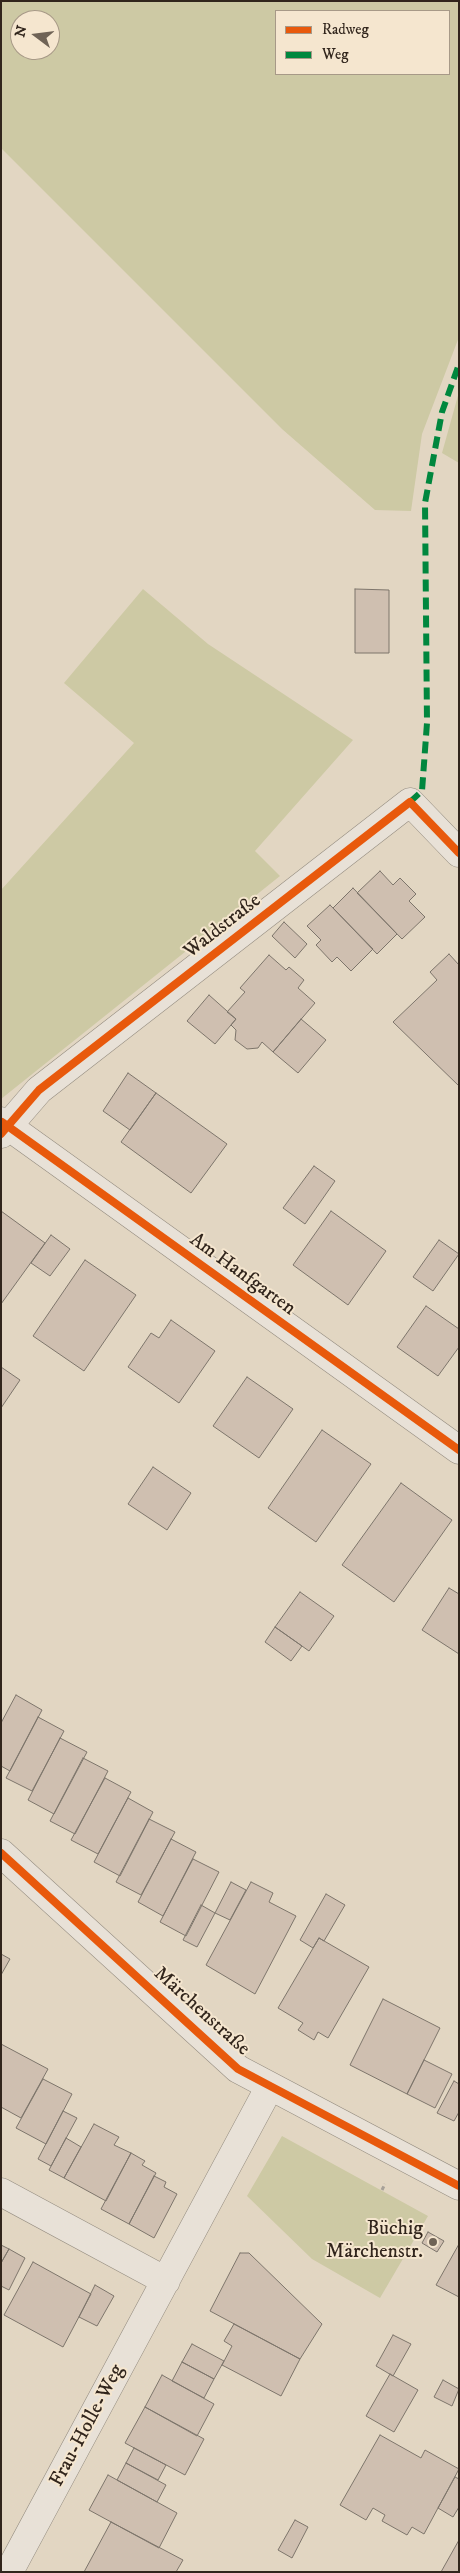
<!DOCTYPE html>
<html>
<head>
<meta charset="utf-8">
<style>
	body { margin:0 }
	#map { position:relative; width:460px; height:2573px; overflow:hidden; background:#e2d6c2; font-family:"IM FELL DW Pica",serif }
	canvas { display:block }
	.frame { position:absolute; inset:0; border:2px solid #31251c; pointer-events:none }
	.legend { position:absolute; left:275px; top:10px; width:175px; height:65px; box-sizing:border-box; background:#f5e6cf; border:1px solid #a79987; margin:0; padding:6px 9px; list-style:none; font-size:15px; color:#31251c }
	.legend li { display:flex; align-items:center; gap:10px; height:25px }
	.legend b { width:25px; border:1px solid #a79987 }
	.north { position:absolute; left:10px; top:10px; width:50px; height:50px; box-sizing:border-box; background:#f5e6cf; border:1px solid #a79987; border-radius:50%; rotate:285deg; font-size:14px; font-weight:700; line-height:20px; text-align:center; color:#31251c }
	.north::after { content:''; display:block; margin:auto; width:18px; height:22px; background:#6f6356; clip-path:polygon(50% 0,100% 100%,50% 72%,0 100%) }
</style>
</head>
<body>
<div id="map">
<canvas width="460" height="2573"></canvas>
<div class="frame"></div>
<ul class="legend">
<li><b style="height:6px;background:#e8590c"></b>Radweg</li>
<li><b style="height:6px;background:#00873e"></b>Weg</li>
</ul>
<div class="north">N</div>
</div>
<script>
const context = document.querySelector('canvas').getContext('2d');
context.lineJoin = 'round';
function fill(path, color) { context.fillStyle = color; context.fill(path, 'evenodd'); }
const poly = rows => new Path2D(rows.map(r => 'M' + r).join(''));
function strokePath(path, color, width, dash) { context.strokeStyle = color; context.lineWidth = width; context.lineCap = dash ? 'butt' : 'round'; context.setLineDash(dash || []); context.stroke(path); }
function label(font, color, halo, rows, align = 'center') {
  context.font = font + ' "IM FELL DW Pica",serif'; context.lineWidth = 4; context.setLineDash([]); context.textBaseline = 'middle'; context.strokeStyle = halo; context.fillStyle = color; for (const [text, x, y, turn = 0] of rows) {
    context.save(); context.translate(x, y); context.rotate((+turn || 0) * Math.PI / 180); context.textAlign = isNaN(turn) ? turn : align; if (halo) context.strokeText(text, 0, 0); context.fillText(text, 0, 0); context.restore();
  }
}
fill(poly([
	[1,1,459,1,459,337,422,434,411,511,375,510,282,429,1,148],
	[276,11,449,11,449,74,276,74],
	[20,20,50,20,50,50,20,50],
	[459,392,459,463,442,453],
	[143,589,208,644,353,740,255,851,280,876,1,1099,1,890,134,743,64,683],
	[282,2136,428,2216,380,2298,312,2259,247,2196]
]), '#cdc9a4');
const building = poly([
	[355,589,389,590,389,653,355,653,355,589],
	[380,871,393,885,400,878,416,894,409,901,425,917,402,939,357,893,380,871],
	[353,888,397,934,377,954,333,908,353,888],
	[330,905,373,949,351,971,337,957,332,962,316,945,321,940,307,926,330,905],
	[284,922,307,944,295,958,272,936,284,922],
	[449,954,459,965,459,1086,393,1022,437,980,430,972,449,954],
	[269,955,286,970,289,967,304,980,298,988,315,1003,273,1052,262,1042,258,1048,247,1049,235,1040,236,1030,231,1025,236,1019,227,1012,245,992,240,988,269,955],
	[209,995,236,1019,215,1044,187,1021,209,995],
	[301,1019,326,1040,298,1073,273,1052,301,1019],
	[128,1073,156,1093,130,1130,103,1111,128,1073],
	[156,1093,227,1144,191,1193,121,1142,156,1093],
	[314,1166,335,1181,305,1224,283,1208,314,1166],
	[1,1211,45,1243,1,1304,1,1211],
	[331,1211,386,1251,348,1305,293,1265,331,1211],
	[51,1235,70,1249,50,1276,31,1263,51,1235],
	[439,1240,459,1254,433,1291,413,1277,439,1240],
	[85,1260,136,1295,84,1371,33,1336,85,1260],
	[426,1306,459,1329,459,1347,438,1376,397,1347,426,1306],
	[171,1320,215,1351,179,1403,128,1367,151,1333,159,1338,171,1320],
	[1,1367,20,1380,1,1408,1,1367],
	[247,1377,293,1409,259,1458,213,1426,247,1377],
	[322,1430,371,1464,316,1542,268,1508,322,1430],
	[153,1467,191,1493,167,1530,128,1504,153,1467],
	[401,1483,452,1520,394,1602,342,1565,401,1483],
	[449,1588,459,1594,459,1654,422,1630,449,1588],
	[300,1592,334,1616,309,1651,275,1627,300,1592],
	[275,1627,302,1646,291,1661,265,1642,275,1627],
	[16,1695,42,1710,10,1771,1,1766,1,1723,16,1695],
	[38,1717,64,1731,32,1791,6,1778,38,1717],
	[60,1738,87,1752,54,1814,28,1800,60,1738],
	[83,1758,108,1771,75,1834,50,1821,83,1758],
	[105,1778,131,1792,98,1854,71,1840,105,1778],
	[128,1798,153,1812,120,1876,94,1862,128,1798],
	[149,1819,175,1832,141,1895,116,1882,149,1819],
	[171,1839,196,1852,163,1916,138,1902,171,1839],
	[193,1859,219,1872,186,1936,160,1922,193,1859],
	[231,1882,246,1890,230,1920,215,1913,231,1882],
	[251,1882,273,1893,269,1902,296,1916,255,1994,206,1965,251,1882],
	[326,1894,345,1905,324,1941,319,1938,313,1948,300,1940,326,1894],
	[201,1905,215,1913,197,1947,183,1940,201,1905],
	[319,1938,369,1967,328,2038,318,2032,314,2040,298,2030,303,2023,278,2008,319,1938],
	[1,1954,10,1959,1,1975,1,1954],
	[383,1999,440,2028,407,2094,350,2065,383,1999],
	[1,2044,48,2069,21,2118,1,2107,1,2044],
	[424,2060,452,2074,435,2108,407,2094,424,2060],
	[43,2079,72,2094,46,2144,16,2128,43,2079],
	[454,2081,459,2084,459,2112,454,2121,437,2113,454,2081],
	[63,2111,77,2118,51,2166,38,2159,63,2111],
	[94,2124,119,2137,114,2145,131,2153,106,2201,64,2178,94,2124],
	[66,2138,81,2147,64,2178,49,2170,66,2138],
	[131,2153,145,2161,142,2165,156,2173,129,2224,101,2209,131,2153],
	[154,2176,166,2182,164,2187,177,2194,154,2238,129,2224,154,2176],
	[428,2232,444,2241,437,2252,422,2243,428,2232],
	[459,2244,459,2297,436,2285,459,2244],
	[1,2245,9,2249,1,2263,1,2245],
	[9,2249,25,2258,9,2290,1,2286,1,2263,9,2249],
	[240,2253,249,2253,322,2324,300,2359,210,2311,240,2253],
	[33,2262,91,2294,63,2347,4,2315,33,2262],
	[95,2285,114,2296,97,2326,79,2317,95,2285],
	[234,2324,300,2359,281,2396,222,2365,232,2346,224,2341,234,2324],
	[393,2335,411,2344,393,2376,376,2366,393,2335],
	[192,2344,224,2361,214,2379,182,2362,192,2344],
	[182,2362,214,2379,204,2398,172,2381,182,2362],
	[390,2374,418,2390,394,2432,366,2416,390,2374],
	[162,2375,214,2404,197,2436,145,2407,162,2375],
	[443,2380,459,2389,452,2406,434,2397,443,2380],
	[145,2407,204,2439,185,2475,125,2443,145,2407],
	[380,2435,421,2458,425,2450,459,2469,424,2534,412,2527,407,2535,382,2521,385,2515,373,2508,366,2520,340,2505,380,2435],
	[134,2448,166,2465,158,2480,126,2463,134,2448],
	[126,2463,166,2485,157,2502,117,2480,126,2463],
	[108,2475,177,2513,159,2548,89,2510,108,2475],
	[455,2477,459,2479,459,2507,453,2517,438,2508,455,2477],
	[295,2520,308,2527,292,2558,278,2550,295,2520],
	[111,2522,183,2560,176,2572,84,2572,111,2522],
	[459,2540,459,2572,441,2572,459,2540]
]);
fill(building, '#cfbfb0');
strokePath(building, '#7d756b', 1);
const minor = poly([
	[1,1121,459,1450],
	[1,1134,39,1090,410,802,459,853],
	[1,1853,238,2069,459,2186],
	[1,2192,166,2281],
	[9,2572,270,2086]
]);
strokePath(minor, '#958d81', 29);
strokePath(poly([
	[382,2190,385,2184]
]), '#a7a198', 3, [4, 2.5]);
strokePath(minor, '#e8e1d7', 28);
strokePath(poly([
	[410,802,422,791,427,723,425,503,442,412,459,364]
]), '#00873e', 6, [12, 6]);
strokePath(poly([
	[2,1122,459,1450],
	[1,1134,39,1090,410,802,459,853],
	[1,1853,238,2069,459,2186]
]), '#e8590c', 8);
for (const [x, y, r, color] of [
	[433,2242,5,"#6f6356"]
]) { const dot = new Path2D(); dot.arc(x, y, r, 0, 2 * Math.PI); context.fillStyle = color; context.fill(dot); strokePath(dot, '#f5e6cf', 2); }
label('20px', '#31251c', '#f5e6cf', [
	["Waldstraße",223,927,-38],
	["Am Hanfgarten",242,1275,36],
	["Märchenstraße",201,2012,42],
	["Frau-Holle-Weg",88,2426,-62]
]);
label('20px', '#31251c', '#f5e6cf', [
	["Büchig",423,2230],
	["Märchenstr.",423,2253]
], 'right');
</script>
</body>
</html>
